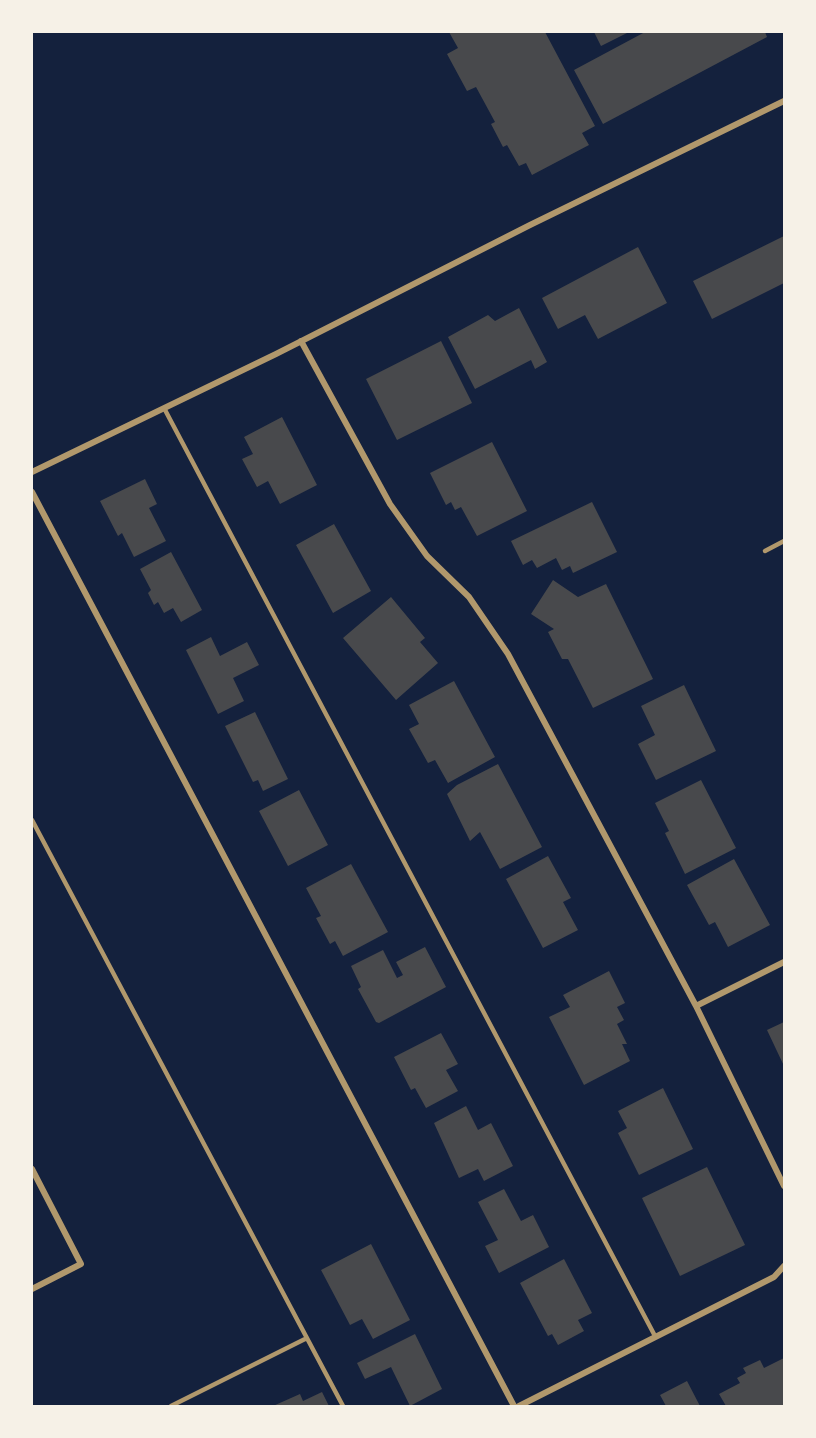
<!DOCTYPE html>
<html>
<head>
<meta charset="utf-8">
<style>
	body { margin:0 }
	#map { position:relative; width:816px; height:1438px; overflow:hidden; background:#14213d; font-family:Lora,serif }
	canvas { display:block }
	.frame { position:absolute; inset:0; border:33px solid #f6f1e7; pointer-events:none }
</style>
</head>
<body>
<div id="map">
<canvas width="816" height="1438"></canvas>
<div class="frame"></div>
</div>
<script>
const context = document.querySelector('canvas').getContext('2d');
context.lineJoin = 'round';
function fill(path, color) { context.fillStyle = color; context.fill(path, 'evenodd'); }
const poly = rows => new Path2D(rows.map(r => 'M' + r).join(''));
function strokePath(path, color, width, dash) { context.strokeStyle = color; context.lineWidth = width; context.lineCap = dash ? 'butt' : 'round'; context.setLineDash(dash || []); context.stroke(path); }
fill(poly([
	[449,32,545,32,595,126,582,133,589,145,532,175,526,163,519,166,507,145,503,147,491,124,495,122,476,87,467,91,447,54,458,48],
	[594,32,629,32,601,46],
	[645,32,765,32,767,37,603,124,574,70],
	[784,236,784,283,712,319,693,281],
	[638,247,667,303,598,339,585,315,558,329,542,298],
	[519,308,547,362,535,369,531,360,475,389,448,337,488,315,495,321],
	[441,341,472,403,397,440,366,379],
	[282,417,317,485,280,504,268,481,257,487,242,459,253,454,244,437],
	[492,442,527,511,477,536,461,507,455,510,451,502,446,505,430,473],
	[145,479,157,504,149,508,166,541,134,557,122,533,118,536,100,501],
	[592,502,617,552,573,573,570,566,562,570,556,558,537,568,532,560,523,565,511,541],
	[334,524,371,591,333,613,296,545],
	[171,552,202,610,181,622,173,608,164,613,158,602,154,605,148,593,151,590,140,569],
	[553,580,578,597,606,584,653,679,593,708,568,659,562,659,548,632,554,629,531,614],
	[391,597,425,638,420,642,438,663,396,700,343,638],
	[211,637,220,656,247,642,259,665,233,678,244,701,218,714,186,650],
	[454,681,495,757,448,783,435,760,428,763,409,729,419,724,409,705],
	[684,685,716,751,656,780,638,744,655,735,641,706],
	[255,712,288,779,263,791,258,780,253,782,225,726],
	[498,764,542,847,500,869,480,832,470,841,447,794,457,785],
	[701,780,736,848,685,874,665,833,669,831,655,803],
	[299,790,328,845,288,866,259,811],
	[548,856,571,898,563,902,578,930,543,948,506,879],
	[734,859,770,925,728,947,715,922,709,925,687,885],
	[351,864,388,932,343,956,335,941,330,944,316,918,321,916,306,888],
	[425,947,446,987,379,1023,376,1022,358,989,361,987,351,966,383,950,397,978,403,975,396,962],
	[609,971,625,1003,617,1007,624,1020,617,1024,627,1044,622,1044,630,1061,584,1085,549,1017,570,1007,563,995],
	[784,1022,784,1066,767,1030],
	[441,1033,458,1064,446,1070,458,1091,426,1108,415,1088,411,1090,394,1057],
	[663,1088,693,1149,639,1175,618,1133,627,1128,618,1111],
	[466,1106,478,1130,491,1123,513,1166,484,1181,478,1169,459,1178,434,1123],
	[707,1167,745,1245,680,1276,642,1198],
	[504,1189,521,1221,533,1215,549,1247,499,1273,485,1246,498,1240,478,1202],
	[371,1244,410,1320,373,1339,362,1319,350,1325,321,1270],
	[564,1259,592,1313,578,1320,584,1331,558,1345,552,1334,548,1336,520,1283],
	[415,1334,442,1389,410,1406,391,1367,365,1379,357,1363],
	[784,1358,784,1406,726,1406,719,1394,740,1383,737,1378,746,1373,743,1368,760,1360,764,1368],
	[687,1381,700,1406,666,1406,660,1395],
	[322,1392,329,1406,273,1406,300,1394,303,1401]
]), '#48494c');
strokePath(poly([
	[164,408,655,1336],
	[765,551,784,541],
	[32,820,343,1406],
	[171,1406,307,1338]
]), '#b1986c', 4.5);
strokePath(poly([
	[301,341,390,504,427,556,469,597,508,654,696,1006,784,1186],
	[32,472,276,354,530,225,784,101],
	[32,492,514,1406],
	[696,1006,784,962],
	[32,1169,81,1264,32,1289],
	[519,1406,774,1277,784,1266]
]), '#b1986c', 6);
</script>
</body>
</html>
